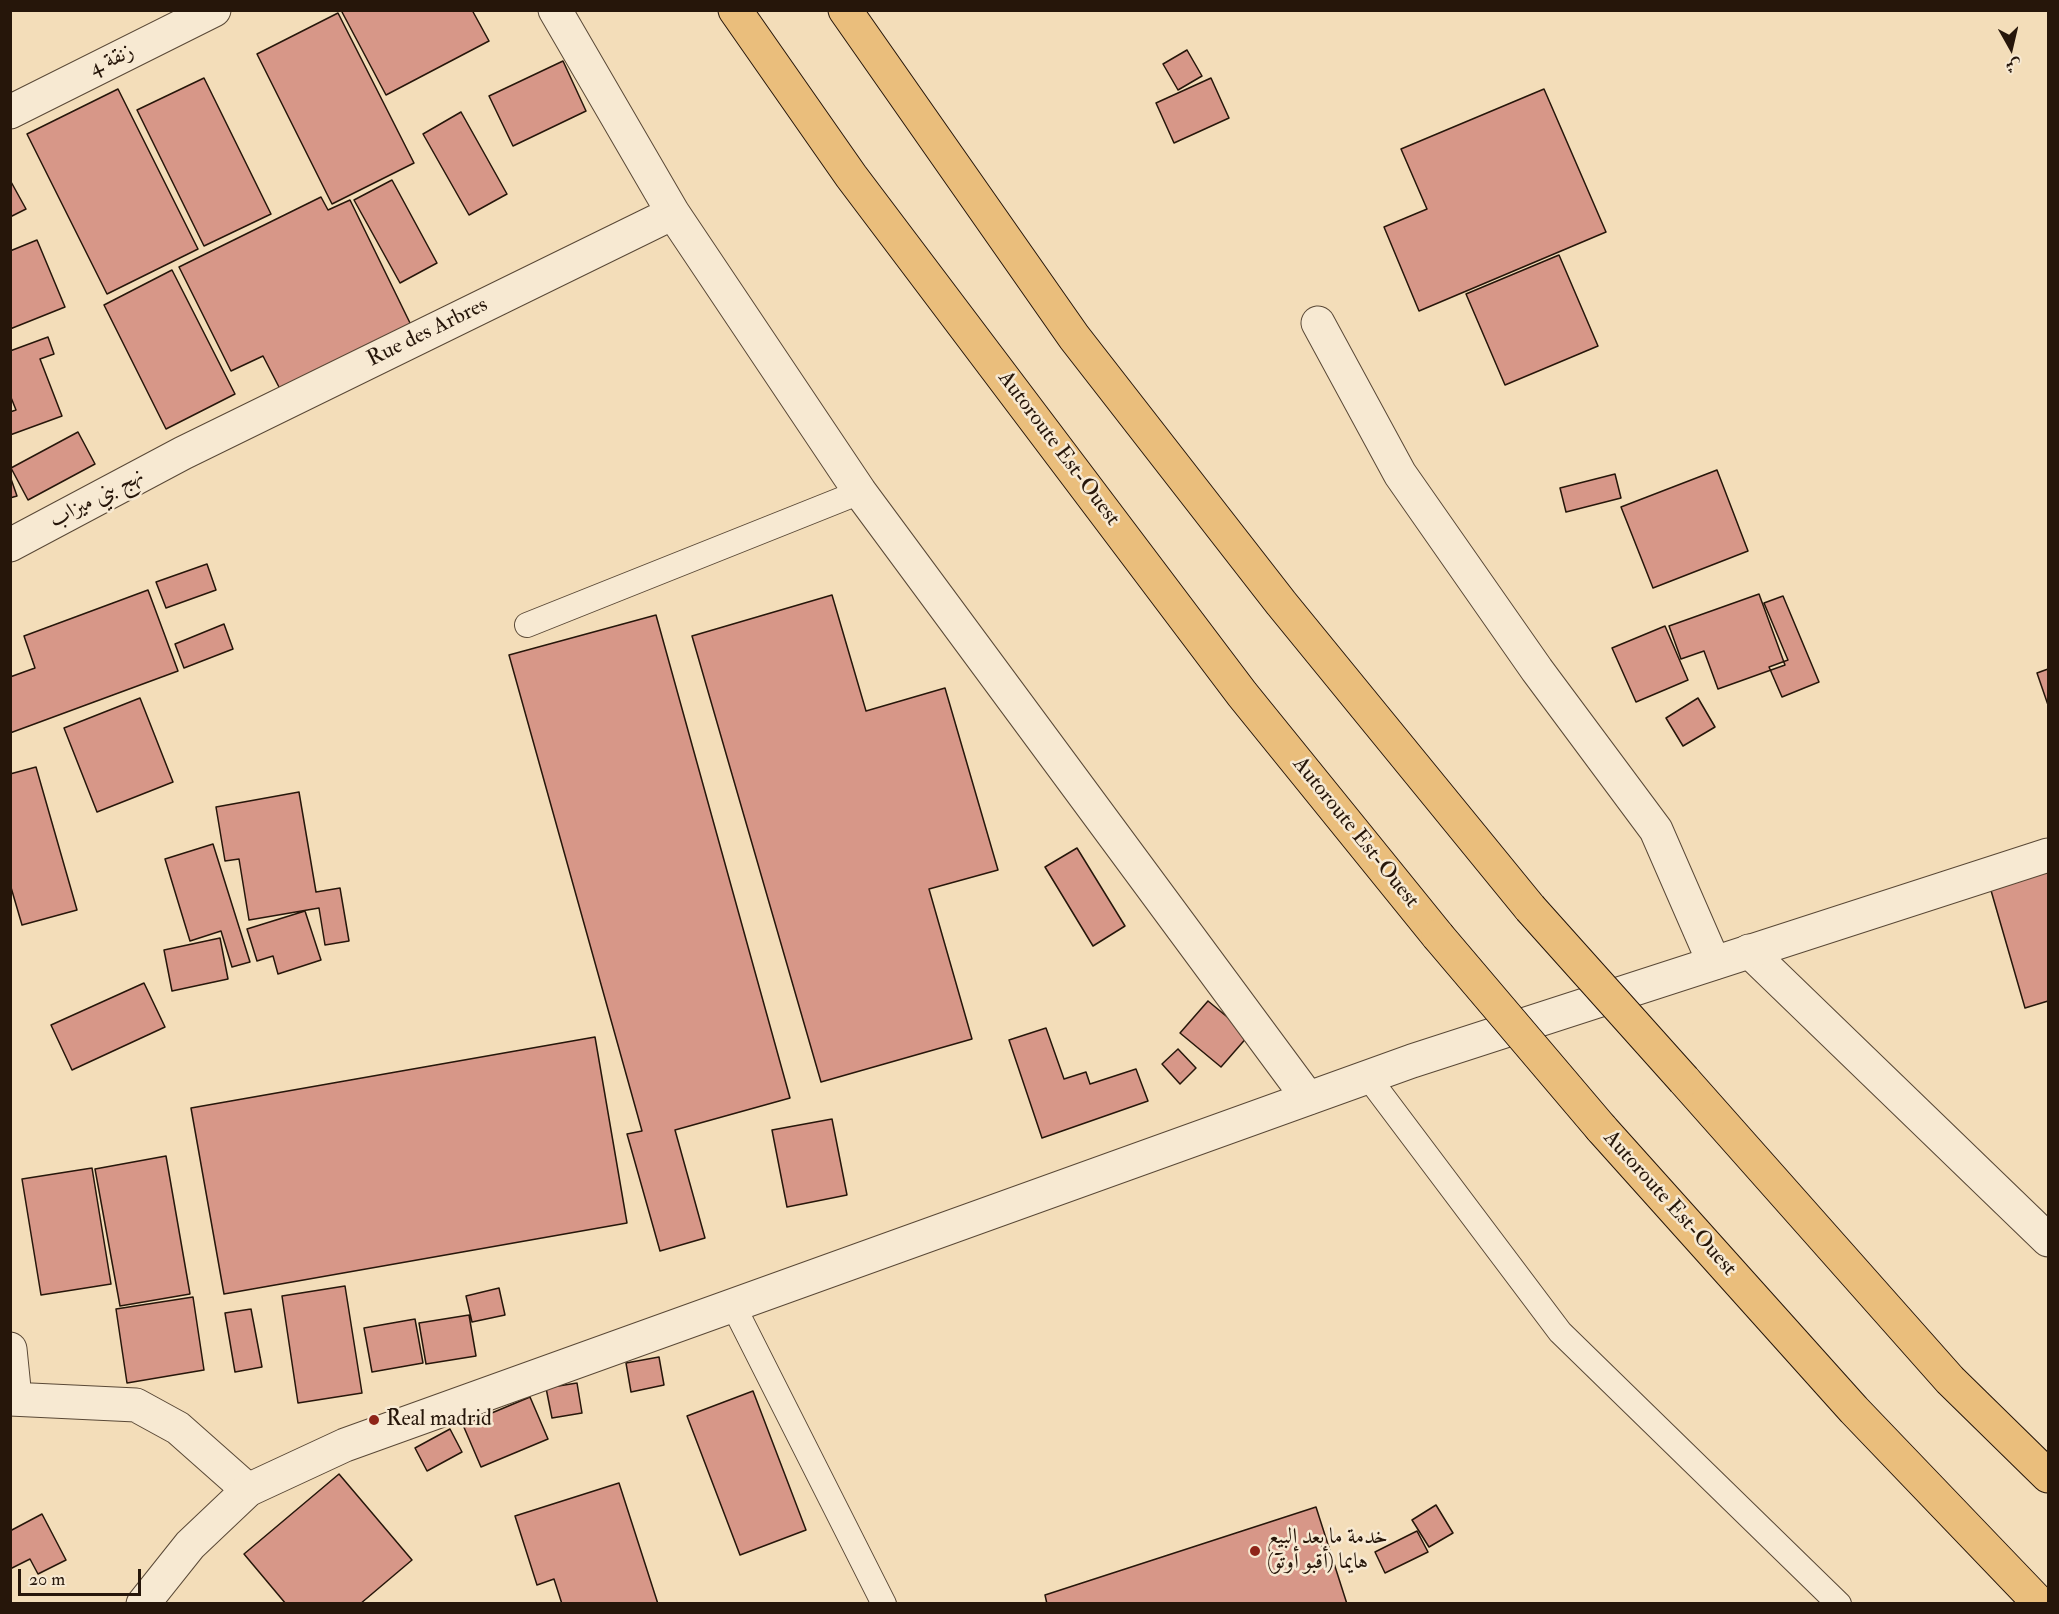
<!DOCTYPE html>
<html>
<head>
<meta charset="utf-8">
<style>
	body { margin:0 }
	#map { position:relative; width:2059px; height:1614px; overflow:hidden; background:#f3ddb9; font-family:"IM FELL Double Pica",Amiri,serif }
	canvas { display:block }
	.frame { position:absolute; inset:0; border:12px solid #26160a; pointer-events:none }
	.north { position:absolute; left:1981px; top:18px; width:60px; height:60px; -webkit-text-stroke:4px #f7e9d2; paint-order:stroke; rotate:172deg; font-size:16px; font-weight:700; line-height:24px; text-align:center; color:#26160a }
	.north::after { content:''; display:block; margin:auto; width:21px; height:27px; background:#26160a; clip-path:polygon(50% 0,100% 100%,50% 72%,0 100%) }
	.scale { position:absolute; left:18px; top:1569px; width:123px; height:27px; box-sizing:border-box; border:3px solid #26160a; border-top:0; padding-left:8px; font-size:18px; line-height:21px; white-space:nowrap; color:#26160a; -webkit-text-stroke:4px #f7e9d2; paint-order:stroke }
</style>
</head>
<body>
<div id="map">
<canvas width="2059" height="1614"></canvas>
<div class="frame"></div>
<div class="north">ش</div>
<div class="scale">20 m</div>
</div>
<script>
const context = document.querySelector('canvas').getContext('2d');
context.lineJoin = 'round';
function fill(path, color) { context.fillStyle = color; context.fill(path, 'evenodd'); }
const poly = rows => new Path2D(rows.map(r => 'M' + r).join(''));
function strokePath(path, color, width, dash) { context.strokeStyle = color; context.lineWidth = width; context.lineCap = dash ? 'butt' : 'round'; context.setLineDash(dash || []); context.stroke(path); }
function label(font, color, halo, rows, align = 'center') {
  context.font = font + ' "IM FELL Double Pica",Amiri,serif'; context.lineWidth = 5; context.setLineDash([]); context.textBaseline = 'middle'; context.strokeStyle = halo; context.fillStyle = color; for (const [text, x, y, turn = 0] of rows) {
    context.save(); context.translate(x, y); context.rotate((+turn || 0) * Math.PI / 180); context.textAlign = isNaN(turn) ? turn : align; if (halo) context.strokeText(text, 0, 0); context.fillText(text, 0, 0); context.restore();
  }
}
const building = poly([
	[345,10,472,10,489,41,386,95,342,12,345,10],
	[338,13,414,163,332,204,257,54,338,13],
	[1187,50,1202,76,1178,90,1163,64,1187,50],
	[563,61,586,111,513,146,489,96,563,61],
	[204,78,271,214,204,246,137,110,204,78],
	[1211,78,1229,118,1174,143,1156,103,1211,78],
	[118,89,198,249,107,294,27,134,118,89],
	[1544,89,1606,232,1419,311,1384,227,1427,209,1401,149,1544,89],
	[461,112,507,194,469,215,423,134,461,112],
	[10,180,26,209,10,217,10,180],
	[392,180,437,263,400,283,354,200,392,180],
	[321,197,328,210,350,200,411,325,280,389,263,356,231,371,179,267,321,197],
	[37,240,65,307,10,329,10,251,37,240],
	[1559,255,1598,346,1505,385,1466,294,1559,255],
	[172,270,235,394,166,429,104,305,172,270],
	[48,337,54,354,40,359,62,416,10,435,10,412,16,410,10,395,10,351,48,337],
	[78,432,95,464,28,500,11,468,78,432],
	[1717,470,1748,551,1653,588,1621,507,1717,470],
	[1615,474,1621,498,1566,512,1560,488,1615,474],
	[10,476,17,496,10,498,10,476],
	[207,564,216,590,166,608,156,582,207,564],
	[148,590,178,671,10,733,10,677,35,668,24,636,148,590],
	[1759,594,1785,665,1718,689,1704,651,1681,659,1669,626,1759,594],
	[832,595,866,711,945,688,998,870,929,889,972,1039,821,1082,692,636,832,595],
	[1783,596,1819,682,1782,697,1769,667,1788,660,1764,603,1783,596],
	[656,615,790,1098,675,1130,705,1238,660,1251,627,1134,642,1131,509,655,656,615],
	[224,624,233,649,184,668,175,644,224,624],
	[1665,626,1688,680,1636,702,1612,648,1665,626],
	[2048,669,2048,705,2037,673,2048,669],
	[140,698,173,782,97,812,64,728,140,698],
	[1698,698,1715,727,1683,746,1666,718,1698,698],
	[36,767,77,910,22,925,10,884,10,774,36,767],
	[299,792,316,892,340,888,349,941,325,945,319,908,249,920,239,859,225,861,216,807,299,792],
	[213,844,250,962,232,967,221,931,190,941,165,859,213,844],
	[1077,848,1125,926,1093,946,1045,867,1077,848],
	[2048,871,2048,1001,2025,1008,1990,887,2048,871],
	[305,911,321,960,278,974,273,956,257,961,247,929,305,911],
	[220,938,228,979,172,991,164,950,220,938],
	[144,983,165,1027,72,1070,51,1025,144,983],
	[1208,1001,1249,1035,1221,1067,1180,1033,1208,1001],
	[1046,1028,1064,1079,1086,1072,1090,1084,1136,1069,1148,1101,1042,1138,1009,1040,1046,1028],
	[595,1037,627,1223,224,1294,191,1108,595,1037],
	[1178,1049,1196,1068,1180,1084,1162,1064,1178,1049],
	[832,1119,847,1195,787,1207,772,1130,832,1119],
	[166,1156,190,1294,120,1306,95,1169,166,1156],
	[92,1168,111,1284,41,1295,22,1179,92,1168],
	[345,1286,362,1393,298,1403,282,1296,345,1286],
	[499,1288,505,1315,472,1322,466,1296,499,1288],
	[193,1297,204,1370,127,1383,116,1309,193,1297],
	[251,1309,262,1367,235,1372,225,1313,251,1309],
	[469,1315,476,1356,426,1364,419,1323,469,1315],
	[415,1319,423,1363,372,1372,364,1328,415,1319],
	[659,1357,664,1385,631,1392,626,1363,659,1357],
	[577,1383,582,1413,552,1418,546,1388,577,1383],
	[753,1391,806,1530,740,1555,687,1416,753,1391],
	[530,1397,548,1439,481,1467,463,1425,530,1397],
	[450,1429,462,1452,427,1471,415,1448,450,1429],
	[339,1474,412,1560,360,1604,286,1604,244,1554,339,1474],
	[619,1483,658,1604,562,1604,554,1579,537,1585,515,1516,619,1483],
	[1436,1505,1453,1533,1429,1547,1412,1520,1436,1505],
	[1316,1507,1347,1604,1047,1604,1045,1595,1316,1507],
	[42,1514,66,1560,38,1574,30,1559,10,1569,10,1531,42,1514],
	[1417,1531,1428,1552,1385,1573,1375,1552,1417,1531]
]);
fill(building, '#d79788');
strokePath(building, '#26160a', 1.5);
const service = poly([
	[527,625,860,492],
	[1368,1077,1560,1332,1839,1604],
	[733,1305,884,1604]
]);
const minor = poly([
	[555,10,673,213,860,492,1308,1098],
	[10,112,214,10],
	[1318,323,1400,474,1537,670,1656,830,1714,963],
	[10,545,183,453,673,213],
	[1749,951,2048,1240],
	[10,1349,15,1398],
	[10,1399,136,1405,178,1428,248,1490]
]);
const tertiary = poly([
	[143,1604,190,1545,248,1490,345,1445,1412,1061,2048,855]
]);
const motorway = poly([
	[735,10,851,176,1242,694,1438,936],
	[845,10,1074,337,1281,603,1530,908],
	[1684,1080,1950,1380,2048,1476],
	[1601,1128,1854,1410,2040,1604]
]);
strokePath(service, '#594836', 26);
strokePath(minor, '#594836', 35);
strokePath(tertiary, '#594836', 35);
strokePath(motorway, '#26160a', 35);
strokePath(service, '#f7e9d2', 24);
strokePath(minor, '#f7e9d2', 33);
strokePath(tertiary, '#f7e9d2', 33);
strokePath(motorway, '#eabe7c', 33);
const motorwayBridge = poly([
	[1530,908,1684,1080],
	[1438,936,1601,1128]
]);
strokePath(motorwayBridge, '#26160a', 35, []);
strokePath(motorwayBridge, '#eabe7c', 33);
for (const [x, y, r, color] of [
	[374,1420,6,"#8f2418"],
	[1255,1551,6,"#8f2418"]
]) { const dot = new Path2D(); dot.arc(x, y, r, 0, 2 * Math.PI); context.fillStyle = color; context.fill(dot); strokePath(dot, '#f7e9d2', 2); }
label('22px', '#26160a', '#f7e9d2', [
	["زنقة 4",112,61,-26],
	["Rue des Arbres",428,333,-26],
	["Autoroute Est-Ouest",1058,449,53],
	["نهج بني ميزاب",97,499,-28],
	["Autoroute Est-Ouest",1355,833,51],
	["Autoroute Est-Ouest",1669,1204,48]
]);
label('22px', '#26160a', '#f7e9d2', [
	["Real madrid",386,1420],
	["خدمة ما بعد البيع",1267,1538],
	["هايما (أقبو أوتو)",1267,1563]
], 'left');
</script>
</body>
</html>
